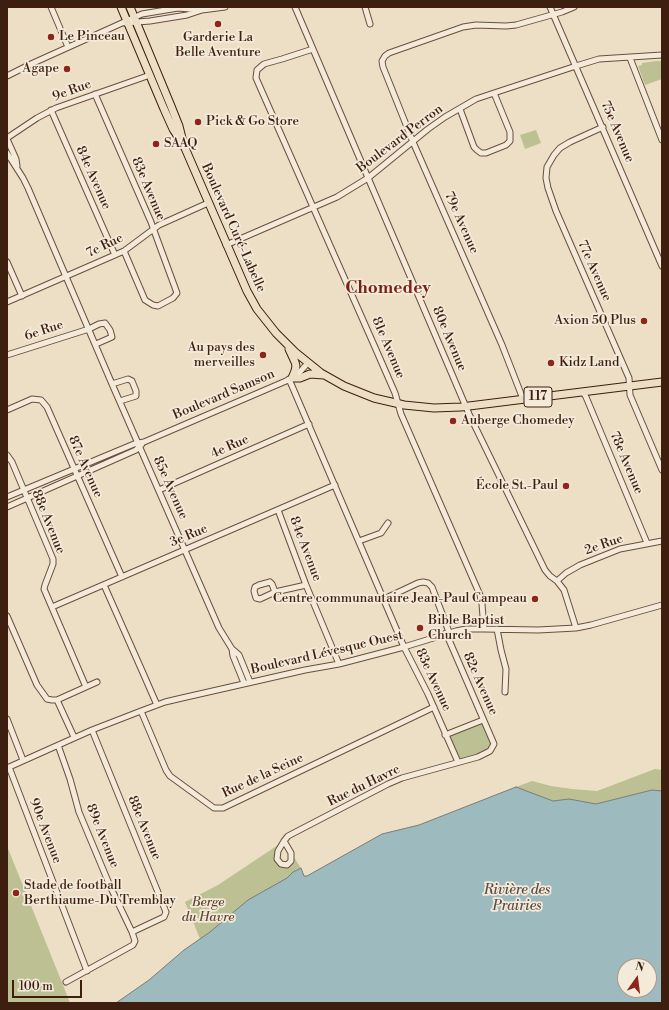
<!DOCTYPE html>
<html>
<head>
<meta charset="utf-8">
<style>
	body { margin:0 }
	#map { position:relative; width:669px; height:1010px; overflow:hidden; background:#ecdfc6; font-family:"Libre Bodoni",serif }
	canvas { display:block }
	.frame { position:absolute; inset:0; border:8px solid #3e1e0f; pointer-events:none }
	.north { position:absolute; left:617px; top:958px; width:40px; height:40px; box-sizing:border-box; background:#f3eada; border:1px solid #ab9889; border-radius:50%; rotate:14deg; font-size:11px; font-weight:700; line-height:16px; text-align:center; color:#3e1e0f }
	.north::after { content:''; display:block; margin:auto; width:14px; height:18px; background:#8f2418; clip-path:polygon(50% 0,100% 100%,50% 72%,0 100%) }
	.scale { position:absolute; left:12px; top:980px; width:70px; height:18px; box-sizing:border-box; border:2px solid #3e1e0f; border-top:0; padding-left:5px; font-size:12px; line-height:14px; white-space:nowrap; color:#3e1e0f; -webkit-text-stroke:3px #f3eada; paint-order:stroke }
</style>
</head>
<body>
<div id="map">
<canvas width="669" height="1010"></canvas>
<div class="frame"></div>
<div class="north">N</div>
<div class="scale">100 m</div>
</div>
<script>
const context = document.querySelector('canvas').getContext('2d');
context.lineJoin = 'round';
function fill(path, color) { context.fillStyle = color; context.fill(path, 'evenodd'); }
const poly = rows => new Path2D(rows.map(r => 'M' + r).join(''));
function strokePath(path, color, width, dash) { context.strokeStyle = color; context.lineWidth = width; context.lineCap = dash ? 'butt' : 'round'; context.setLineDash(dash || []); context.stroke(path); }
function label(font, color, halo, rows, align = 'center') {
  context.font = font + ' "Libre Bodoni",serif'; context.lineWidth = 3.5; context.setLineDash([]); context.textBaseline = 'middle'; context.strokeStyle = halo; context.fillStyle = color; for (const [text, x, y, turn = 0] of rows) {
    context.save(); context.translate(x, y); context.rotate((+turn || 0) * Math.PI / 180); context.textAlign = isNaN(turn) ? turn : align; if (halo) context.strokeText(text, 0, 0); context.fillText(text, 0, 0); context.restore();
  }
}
fill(poly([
	[656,61,662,61,662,79,645,85,638,66,642,65,642,63],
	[536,130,541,143,525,149,520,135],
	[483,720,494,744,490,751,458,762,445,735],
	[655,769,662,770,662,791,652,790,596,804,569,799,553,801,516,787,532,781,551,786,572,789,597,791],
	[284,841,277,859,287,865,291,853,301,868,293,872,287,878,200,939,185,902,218,885],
	[7,846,63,985,70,1003,7,1003]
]), '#bdc092');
const water = poly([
	[516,787,553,801,569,799,596,804,652,790,662,791,662,1003,116,1003,149,980,184,950,210,932,248,900,287,878,293,872,301,868,304,876,307,876,382,834,419,825,516,787],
	[625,966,649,966,649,990,625,990,625,966]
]);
fill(water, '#9dbabf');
strokePath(water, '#777c79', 1);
const minor = poly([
	[51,7,68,47],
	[295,7,469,414,545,570,550,576,557,581,564,590,576,628],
	[365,7,370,24],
	[550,7,662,266],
	[125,23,150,21,187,15,202,10,225,7],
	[313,49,282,59,264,64,257,70,256,78,374,345,395,393,401,414,480,595,482,604,484,629],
	[630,58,662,140],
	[7,76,31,64,142,14,178,8,202,10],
	[95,94,151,222,156,236,177,293,173,298,158,306,153,305,145,300,124,251],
	[460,109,474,147,477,150,481,153,486,153,506,145,510,141,510,132,494,93],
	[51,110,115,255],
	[603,127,570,142,560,148,554,155,547,167,546,178,548,188,556,211,629,378,630,395,662,470],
	[7,138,37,118,56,108,150,75],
	[7,139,16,159,17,166],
	[7,153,23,178,28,188,112,384,219,628,232,649,239,655,250,682],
	[226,245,337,197,368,178,428,129,445,117,476,99,494,93,576,66,599,59,662,55],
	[7,262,22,296],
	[7,302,124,251,159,225,208,203],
	[7,355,89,329,99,324,105,323,110,330,112,337,96,344],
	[289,379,404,647,428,694,458,762],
	[112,384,128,379,132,381,136,391,136,396,120,401],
	[583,392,586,397,647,543],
	[523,399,502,345,413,142,383,67,382,61,385,56,389,53,463,27,476,25,506,26,516,25,562,12,574,7],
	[7,410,32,399,41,400,47,407,122,577],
	[7,455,12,462,53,559,53,564,45,585,44,589,86,687],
	[159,490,309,424],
	[7,497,134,444,144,442,286,381,297,375,308,363],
	[7,507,136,450,142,444],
	[278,510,306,585,339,664],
	[359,541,381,533,388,523],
	[557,581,566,573,580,565,620,549,662,541],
	[270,582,272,584,275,592,260,599,256,598,254,591,255,587,259,585,270,582],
	[104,585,143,673,157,705],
	[275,592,306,585],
	[384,599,418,583,423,582,428,583,432,587,449,632],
	[52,607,335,485],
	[7,616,37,685,47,699,52,700,57,700,97,682],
	[497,629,501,650,506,669,505,692],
	[232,649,233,656,244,683],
	[57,700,74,737],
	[141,711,166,770,170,776,214,808,223,808,434,707],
	[7,719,23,760],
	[92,730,166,912,164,917,132,932],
	[445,735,483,720],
	[58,745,70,779,79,812,110,886,132,932,135,941,133,945,66,982],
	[9,767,87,971],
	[7,768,92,730,141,711,165,702,182,698,305,670,339,664,404,647,456,631,466,629,484,629,538,630,576,628,591,625,662,605],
	[284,841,291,853,291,861,287,865,281,864,277,859,278,851,284,841,288,836,388,784,402,778,478,757,490,751,494,744,446,633]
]);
const major = poly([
	[121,7,164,109,173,129,185,148,247,291,257,309,276,333,295,352,321,373,344,386,374,398,404,405,434,408,461,407,662,382],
	[130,7,171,106,179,126,182,138],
	[289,349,295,362,296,366,295,371,292,378,300,378,310,374,324,375]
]);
strokePath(minor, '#6a4e3d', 7);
strokePath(major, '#3e1e0f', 9);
strokePath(minor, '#f3eada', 5);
strokePath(major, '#ecdfc6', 7);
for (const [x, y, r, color] of [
	[218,24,4,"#8f2418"],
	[51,37,4,"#8f2418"],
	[67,69,4,"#8f2418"],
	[198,122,4,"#8f2418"],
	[156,144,4,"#8f2418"],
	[644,321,4,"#8f2418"],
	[263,355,4,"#8f2418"],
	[551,363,4,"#8f2418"],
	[453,421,4,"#8f2418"],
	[566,486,4,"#8f2418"],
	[535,599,4,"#8f2418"],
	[420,628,4,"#8f2418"],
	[16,893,4,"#8f2418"]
]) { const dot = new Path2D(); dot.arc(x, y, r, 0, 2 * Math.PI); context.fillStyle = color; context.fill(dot); strokePath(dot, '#f3eada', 1.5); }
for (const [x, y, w] of [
	[538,397,28]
]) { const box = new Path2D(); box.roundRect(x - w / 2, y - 10, w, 20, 3); context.fillStyle = '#f3eada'; context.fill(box); strokePath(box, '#3e1e0f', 1); }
label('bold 12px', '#3e1e0f', null, [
	["117",538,397]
]);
label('13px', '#3e1e0f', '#f3eada', [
	["Le Pinceau",59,37],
	["Garderie La",218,38,"center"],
	["Belle Aventure",218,53,"center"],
	["Agape",59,69,"right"],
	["Pick & Go Store",206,122],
	["SAAQ",164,144],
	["Axion 50 Plus",636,321,"right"],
	["Au pays des",255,348,"right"],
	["merveilles",255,363,"right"],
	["Kidz Land",559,363],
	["Auberge Chomedey",461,421],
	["École St.-Paul",558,486,"right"],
	["Centre communautaire Jean-Paul Campeau",527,599,"right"],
	["Bible Baptist",428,621],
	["Church",428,636],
	["Stade de football",24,886],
	["Berthiaume-Du Tremblay",24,901]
], 'left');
label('13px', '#3e1e0f', '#f3eada', [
	["9e Rue",72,91,-20],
	["75e Avenue",617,132,67],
	["Boulevard Perron",400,139,-37],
	["84e Avenue",93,178,66],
	["83e Avenue",148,189,67],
	["79e Avenue",461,223,66],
	["Boulevard Curé-Labelle",233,228,66],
	["7e Rue",105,246,-26],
	["77e Avenue",594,271,66],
	["6e Rue",44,331,-18],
	["80e Avenue",449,339,67],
	["81e Avenue",388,348,67],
	["Boulevard Samson",224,395,-23],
	["4e Rue",230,447,-24],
	["78e Avenue",626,463,67],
	["87e Avenue",85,467,66],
	["85e Avenue",170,488,66],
	["88e Avenue",48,522,68],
	["3e Rue",189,536,-23],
	["2e Rue",604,545,-19],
	["84e Avenue",305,549,69],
	["Boulevard Lévesque Ouest",327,653,-13],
	["83e Avenue",433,680,65],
	["82e Avenue",480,684,66],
	["Rue de la Seine",263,776,-25],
	["Rue du Havre",364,786,-26],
	["88e Avenue",144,828,68],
	["90e Avenue",45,831,69],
	["89e Avenue",102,836,68]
]);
label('italic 13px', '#5e4630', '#f3eada', [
	["Berge",208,903],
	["du Havre",208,918]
]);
label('italic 14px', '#5a4d44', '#f3eada', [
	["Rivière des",517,891],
	["Prairies",517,907]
]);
label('bold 17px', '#7a1f14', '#f3eada', [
	["Chomedey",388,289]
]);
</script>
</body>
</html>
